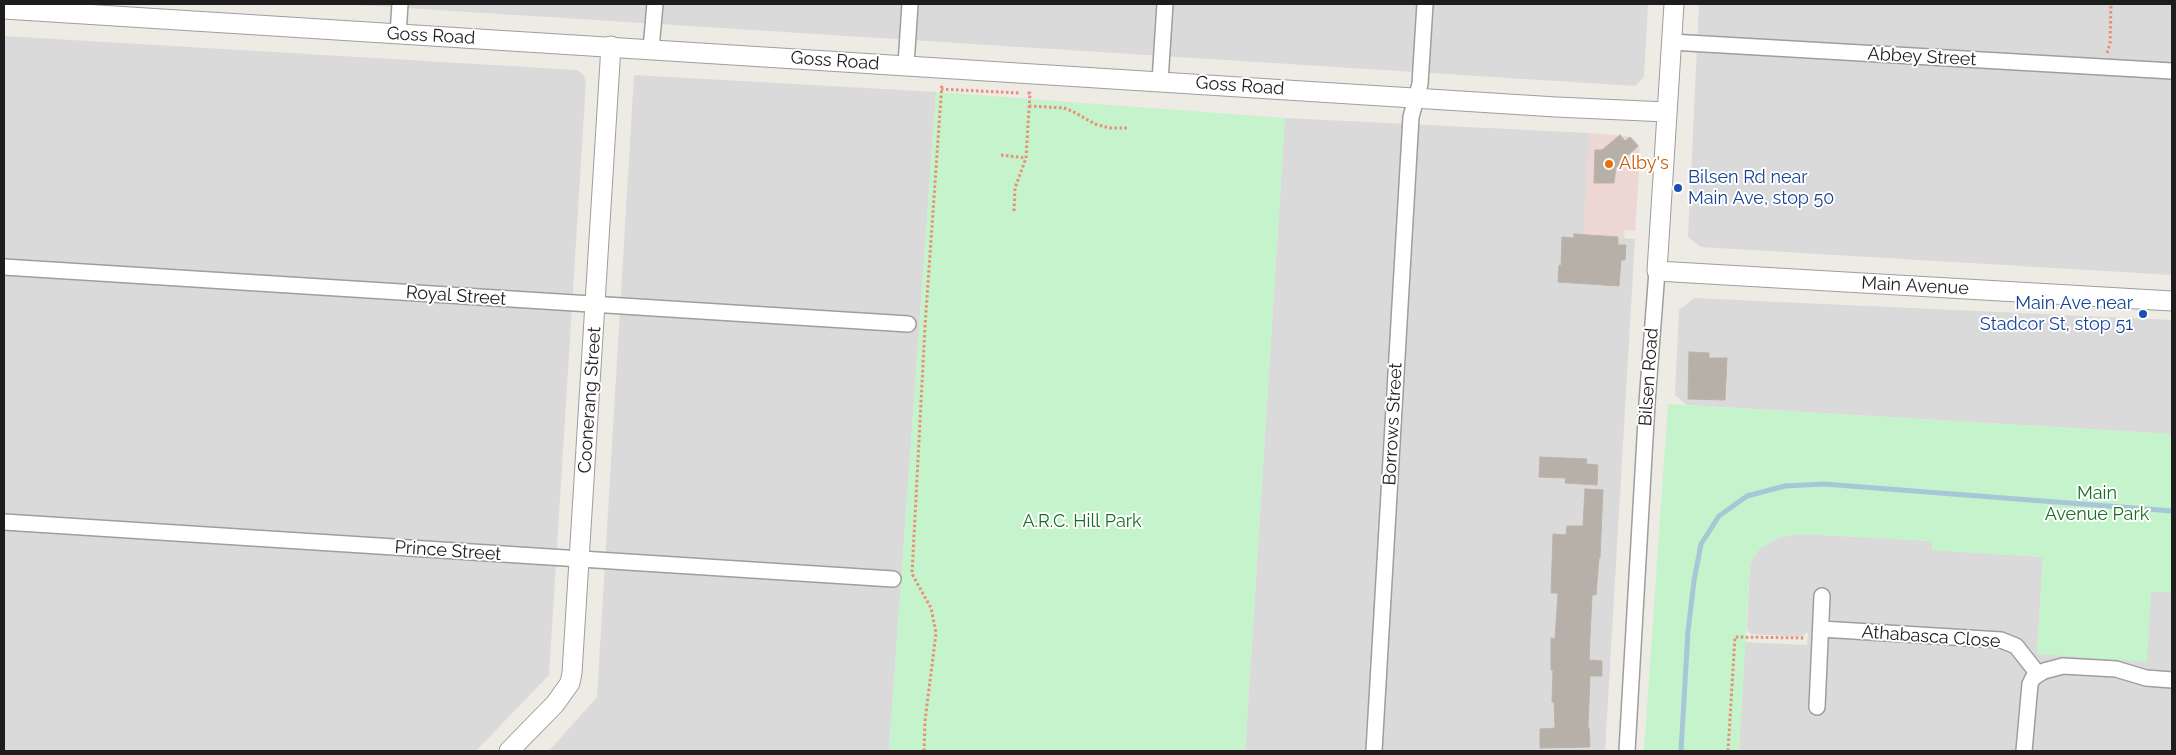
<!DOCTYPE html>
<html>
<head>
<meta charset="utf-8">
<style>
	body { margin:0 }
	#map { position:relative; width:2176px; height:755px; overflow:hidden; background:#edebe3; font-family:Raleway,sans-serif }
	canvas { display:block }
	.frame { position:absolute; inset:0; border:5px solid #1d1d1d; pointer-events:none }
</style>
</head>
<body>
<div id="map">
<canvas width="2176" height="755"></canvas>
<div class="frame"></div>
</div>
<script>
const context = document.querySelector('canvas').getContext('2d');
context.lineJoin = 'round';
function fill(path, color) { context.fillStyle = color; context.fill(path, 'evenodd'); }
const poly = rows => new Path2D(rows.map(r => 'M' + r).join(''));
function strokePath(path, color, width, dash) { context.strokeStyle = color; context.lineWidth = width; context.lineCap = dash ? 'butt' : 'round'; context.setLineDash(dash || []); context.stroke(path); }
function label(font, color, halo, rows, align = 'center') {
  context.font = font + ' Raleway,sans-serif'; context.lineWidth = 4; context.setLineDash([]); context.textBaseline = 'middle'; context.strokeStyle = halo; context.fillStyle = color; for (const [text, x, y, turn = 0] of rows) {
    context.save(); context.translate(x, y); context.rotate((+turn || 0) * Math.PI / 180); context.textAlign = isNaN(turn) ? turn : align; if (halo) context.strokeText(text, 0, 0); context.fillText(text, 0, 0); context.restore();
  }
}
fill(poly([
	[343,4,1648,4,1644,77,1635,86],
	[1699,4,2172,4,2172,275,1701,247,1688,237],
	[4,36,577,70,583,74,586,82,549,675,476,751,4,751],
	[634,75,936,92,889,751,549,751,597,697],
	[1285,118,1589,133,1584,235,1635,239,1605,751,1245,751],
	[1694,298,2172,320,2172,434,1687,405,1675,395,1679,310],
	[1804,534,1933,541,1932,550,2043,557,2037,653,2151,591,2172,592,2172,751,1739,751,1745,642,1807,645,1808,632,1802,637,1751,634,1747,630,1750,563,1760,548,1780,537]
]), '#dbdada');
fill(poly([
	[1589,133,1626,136,1634,139,1639,145,1640,156,1635,231,1625,230,1624,238,1584,235]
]), '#ecd7d4');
fill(poly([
	[936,92,1285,118,1245,751,889,751],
	[1668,404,2172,434,2172,592,2151,591,2147,662,2037,654,2043,557,1932,550,1932,541,1804,534,1780,537,1760,548,1750,563,1739,751,1644,751]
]), '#c4f3cc');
strokePath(poly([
	[1681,751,1688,631,1694,581,1701,544,1719,516,1747,496,1785,486,1824,484,2172,511]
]), '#a8c7d6', 5);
const building = poly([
	[1620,135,1625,141,1630,137,1638,146,1622,161,1623,166,1616,167,1614,183,1594,183,1595,150,1602,150,1620,135],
	[1574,234,1618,237,1618,245,1626,245,1625,260,1621,260,1619,286,1558,282,1559,265,1561,266,1562,237,1574,238,1574,234],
	[1689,352,1709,353,1709,358,1727,358,1725,400,1688,399,1689,352],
	[1540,457,1587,459,1586,464,1598,465,1597,485,1565,483,1566,478,1539,477,1540,457],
	[1585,489,1603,490,1600,558,1599,558,1596,595,1592,595,1589,660,1602,661,1602,676,1590,676,1588,728,1589,728,1590,747,1540,748,1540,729,1555,728,1554,702,1552,702,1553,670,1551,670,1551,638,1555,639,1558,593,1551,593,1553,534,1566,535,1567,526,1583,526,1585,489]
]);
fill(building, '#b6b0a9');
strokePath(building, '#bdb3a7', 1);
const minor = poly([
	[398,34,400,4],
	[1671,42,2172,71],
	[651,49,655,4],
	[906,65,910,4],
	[1160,81,1165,4],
	[4,267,908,324],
	[4,522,893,579],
	[1821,629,2001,640,2016,646,2038,674],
	[1817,707,1822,596],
	[1374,751,1411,117,1420,84,1425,4],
	[1627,751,1647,403,1657,271],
	[2024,751,2030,684,2033,678,2044,671,2063,666,2116,669,2146,678,2172,680]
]);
const tertiary = poly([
	[1674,4,1657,271,2172,301],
	[4,9,1556,107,1667,112],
	[509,751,555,704,570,683,572,673,611,46]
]);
strokePath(minor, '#9e9e9e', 18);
strokePath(tertiary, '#9e9e9e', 21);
strokePath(poly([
	[2107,53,2110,43,2111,4],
	[941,89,1020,93],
	[1029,106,1064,108,1072,111,1095,124,1109,128,1127,128],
	[1001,155,1026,158],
	[1014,211,1015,188,1026,158,1030,93,1026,93],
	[924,751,925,721,936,633,931,608,912,574,925,326,942,83],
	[1728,751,1735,637,1805,638]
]), '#eb8e77', 3, [2.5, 2.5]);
strokePath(minor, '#fff', 15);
strokePath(tertiary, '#fff', 19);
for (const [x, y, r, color] of [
	[1609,164,5,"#e8710a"],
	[1678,188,5,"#1a4fb4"],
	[2143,314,5,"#1a4fb4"]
]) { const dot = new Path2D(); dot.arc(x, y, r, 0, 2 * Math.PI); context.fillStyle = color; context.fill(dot); strokePath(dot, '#fff', 2); }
label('18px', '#1d1d1d', '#fff', [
	["Goss Road",431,36,3],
	["Abbey Street",1922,57,3],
	["Goss Road",835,61,4],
	["Goss Road",1240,86,4],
	["Main Avenue",1915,286,3],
	["Royal Street",456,296,4],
	["Bilsen Road",1649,377,-86],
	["Coonerang Street",590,400,-86],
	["Borrows Street",1393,424,-87],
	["Prince Street",448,551,4],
	["Athabasca Close",1931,637,4]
]);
label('18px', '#c56008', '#fff', [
	["Alby's",1619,164]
], 'left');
label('18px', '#164399', '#fff', [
	["Bilsen Rd near",1688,178],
	["Main Ave, stop 50",1688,199],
	["Main Ave near",2133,304,"right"],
	["Stadcor St, stop 51",2133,325,"right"]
], 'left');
label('18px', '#176f26', '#fff', [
	["Main",2097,494],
	["Avenue Park",2097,515],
	["A.R.C. Hill Park",1082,522]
]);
</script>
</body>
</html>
